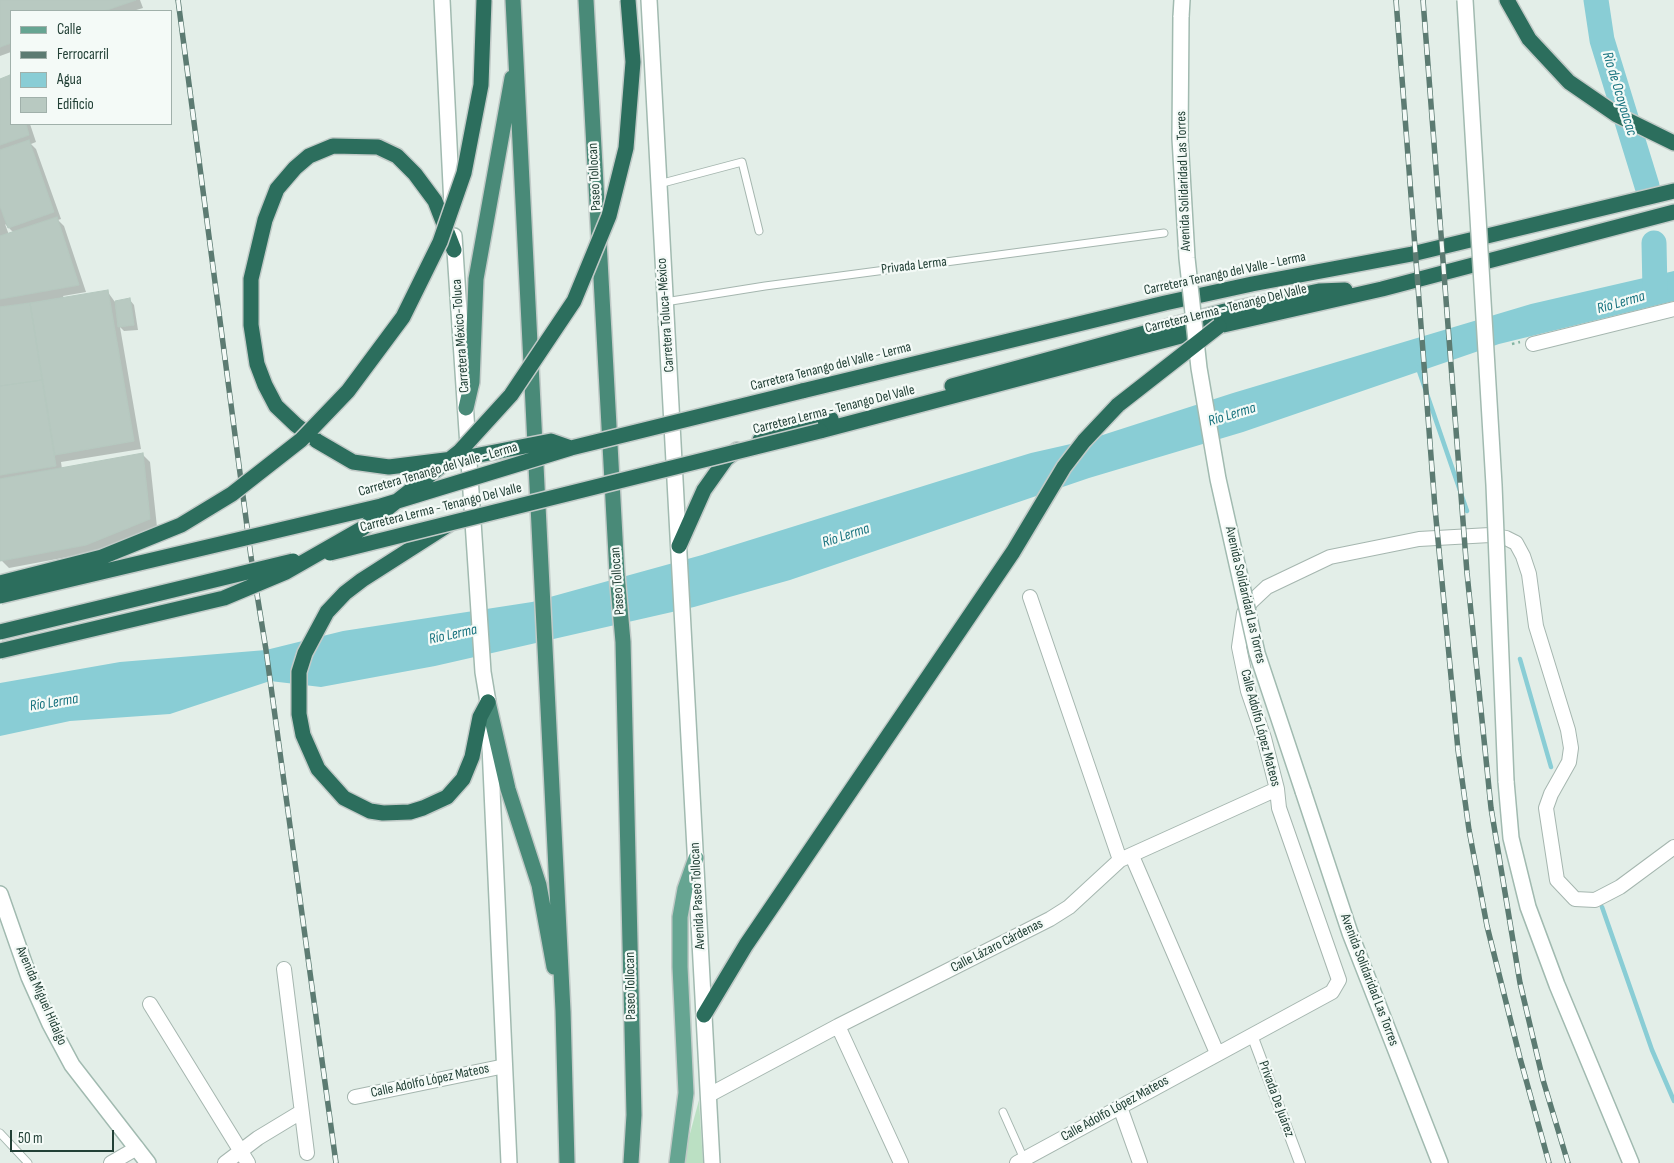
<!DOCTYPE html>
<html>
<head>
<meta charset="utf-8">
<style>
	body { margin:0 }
	#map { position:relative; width:1674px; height:1163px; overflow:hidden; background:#e3eee8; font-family:"Sofia Sans Condensed",sans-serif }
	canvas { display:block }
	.legend { position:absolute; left:10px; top:10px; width:162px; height:115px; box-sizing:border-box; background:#f4faf7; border:1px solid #a0b0aa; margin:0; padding:6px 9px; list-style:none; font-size:15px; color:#224036 }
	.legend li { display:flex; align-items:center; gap:10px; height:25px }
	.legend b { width:25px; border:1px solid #a0b0aa }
	.scale { position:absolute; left:10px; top:1130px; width:104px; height:22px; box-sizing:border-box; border:2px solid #224036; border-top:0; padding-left:6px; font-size:15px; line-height:18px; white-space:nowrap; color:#224036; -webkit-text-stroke:4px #f4faf7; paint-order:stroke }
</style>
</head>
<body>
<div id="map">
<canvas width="1674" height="1163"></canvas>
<ul class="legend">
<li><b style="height:6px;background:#66a592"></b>Calle</li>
<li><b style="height:6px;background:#5c7b72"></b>Ferrocarril</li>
<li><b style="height:14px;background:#89cdd5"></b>Agua</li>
<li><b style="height:14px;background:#b8c9c1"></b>Edificio</li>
</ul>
<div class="scale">50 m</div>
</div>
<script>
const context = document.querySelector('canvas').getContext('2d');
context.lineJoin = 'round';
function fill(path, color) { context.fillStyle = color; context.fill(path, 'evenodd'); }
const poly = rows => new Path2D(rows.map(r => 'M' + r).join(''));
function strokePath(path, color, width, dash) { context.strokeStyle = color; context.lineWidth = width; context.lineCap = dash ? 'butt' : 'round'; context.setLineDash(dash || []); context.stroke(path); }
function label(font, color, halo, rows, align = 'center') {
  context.font = font + ' "Sofia Sans Condensed",sans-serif'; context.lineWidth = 4.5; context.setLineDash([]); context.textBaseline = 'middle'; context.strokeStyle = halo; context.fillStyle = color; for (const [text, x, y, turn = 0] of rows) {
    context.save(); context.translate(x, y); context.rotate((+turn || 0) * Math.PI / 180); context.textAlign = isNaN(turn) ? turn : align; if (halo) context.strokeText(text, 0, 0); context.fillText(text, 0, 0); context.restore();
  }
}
fill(poly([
	[699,1100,703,1163,685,1163,688,1141]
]), '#bbe0c3');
fill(poly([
	[1674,271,1674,301,1499,344,1243,432,1089,478,790,580,694,607,435,666,321,687,270,681,170,714,70,721,0,736,0,683,120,662,266,650,343,631,532,602,702,555,949,478,1031,453,1084,441,1233,393,1531,304]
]), '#89cdd5');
fill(poly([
	[0,0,140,0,143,8,133,11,11,11,11,52,0,56],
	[9,77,11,79,11,124,30,124,36,142,31,144,36,149,61,219,58,220,64,226,86,292,63,296,64,298,107,291,115,302,130,300,134,305,138,330,124,331,120,327,141,449,61,462,62,469,142,454,150,462,157,527,94,552,9,568,1,560,0,552,0,80],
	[5,224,14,233,9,235]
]), '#0003');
strokePath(poly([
	[1418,368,1467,511],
	[1520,659,1551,767],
	[1602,907,1652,1050,1674,1101]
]), '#89cdd5', 4.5);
strokePath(poly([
	[1596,0,1602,40,1647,186],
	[1654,243,1655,291]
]), '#89cdd5', 25);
const building = poly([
	[0,0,136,0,104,11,11,11,11,43,0,47,0,0],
	[10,75,11,124,26,124,29,135,0,145,0,79,10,75],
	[29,140,54,212,8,228,0,206,0,150,29,140],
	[57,217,79,285,0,299,0,236,57,217],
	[108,290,134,441,55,455,30,303,108,290],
	[130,298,134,325,118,327,115,301,130,298],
	[30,303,42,380,0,386,0,307,30,303],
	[42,380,56,466,0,475,0,386,42,380],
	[143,453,150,519,86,545,0,561,0,479,143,453]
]);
fill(building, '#b8c9c1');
strokePath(building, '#b5c8bf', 1);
const service = poly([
	[659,184,742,162,759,231],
	[665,302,765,286,1164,233],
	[1003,1112,1024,1159],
	[0,1133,28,1163]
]);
const pedestrian = poly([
	[1252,1035,1300,1163]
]);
const minor = poly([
	[1533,344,1674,309],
	[1030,597,1120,860],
	[1132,856,1217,1053],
	[284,969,307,1153],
	[150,1004,248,1163],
	[838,1026,901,1163],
	[709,1095,838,1026,1050,919,1069,907,1120,860,1277,789],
	[355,1097,505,1066],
	[1120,1107,1140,1163],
	[111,1163,137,1148],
	[225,1163,258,1138,301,1112],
	[1017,1163,1332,992,1339,980,1279,808,1277,789,1264,738,1248,691,1239,647,1244,613,1251,602,1267,587,1330,557,1419,539,1490,535,1506,538,1516,543,1523,556,1529,574,1536,626,1568,730,1571,748,1569,762,1551,794,1546,808,1557,880,1575,899,1595,900,1620,887,1674,847]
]);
const secondary = poly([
	[442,0,452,206],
	[649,0,712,1163],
	[1181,17,1182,0],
	[454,236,483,672,488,702,509,1163],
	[1506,781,1511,838,1528,907,1557,985,1631,1163],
	[1303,791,1350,933,1440,1163],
	[0,894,29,977,50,1024,72,1065,148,1163]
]);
const primary = poly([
	[677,1163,686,1093,680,967,680,917,685,889,696,858]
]);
const trunk = poly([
	[513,0,563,1011,567,1163],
	[586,0,617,574,623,642,634,1115,631,1163],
	[466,408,472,382,476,279,512,78],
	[488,702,508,789,539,885,554,967]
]);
const motorway = poly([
	[1507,0,1529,39,1569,82,1617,115,1674,143],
	[952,386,1225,311,1319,291,1345,290],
	[802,391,1165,303,1252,284,1412,254,1674,191],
	[820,431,1219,326,1382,289,1674,212],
	[316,440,296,425,276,406,265,385,257,364,251,325,251,279,265,220,277,189,295,168,309,156,333,146,378,147,397,156,415,174,435,201,454,250],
	[760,440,831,419],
	[448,525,362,580,345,593,327,612,305,653,299,672,299,714,303,735,318,769,344,798,370,811,383,813,410,812,423,808,447,797,463,779,472,757,480,717,488,702],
	[679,546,704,490,726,459,737,450],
	[704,1015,746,945,1013,552,1064,467,1084,441,1118,405]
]);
strokePath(service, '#a5b6af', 9);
strokePath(pedestrian, '#a5b6af', 12);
strokePath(minor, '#a5b6af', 16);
strokePath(secondary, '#a1bab0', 18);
strokePath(primary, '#c1cac7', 18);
strokePath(trunk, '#c1cac7', 18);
strokePath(motorway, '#c1cac7', 18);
strokePath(poly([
	[1512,344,1520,342]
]), '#82b3a1', 2.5, [2.5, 4]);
strokePath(service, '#fff', 7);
strokePath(pedestrian, '#fff', 10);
strokePath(minor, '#fff', 14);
strokePath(secondary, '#fff', 15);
strokePath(primary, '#66a592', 15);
strokePath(trunk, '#498a78', 15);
strokePath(motorway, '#2c6e5d', 15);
const rail = poly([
	[178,0,251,557,266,650,336,1163],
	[1396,0,1435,508,1458,750,1469,830,1487,926,1520,1058,1549,1163],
	[1423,0,1467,573,1491,808,1520,983,1543,1080,1568,1163]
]);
strokePath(rail, '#5c7b72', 5.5);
strokePath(rail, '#f4faf7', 4, [11]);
const secondaryBridge = poly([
	[1465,0,1494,485,1506,781],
	[1181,17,1180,138,1187,258,1199,368,1218,479,1257,653,1303,791]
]);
const motorwayBridge = poly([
	[1118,405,1219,326],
	[317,441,353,462,389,467,469,457,551,441,571,448],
	[330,553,820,431],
	[0,583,102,557,181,525,232,494,301,440,348,391,403,317,440,242,464,173,481,85,484,0],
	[0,596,381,506,571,448,802,391],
	[0,632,293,561],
	[0,651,224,598,286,572,363,528,460,451,511,395,574,301,609,216,626,148,633,62,628,0]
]);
strokePath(secondaryBridge, '#a1bab0', 18, []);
strokePath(motorwayBridge, '#c1cac7', 18, []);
strokePath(secondaryBridge, '#fff', 15);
strokePath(motorwayBridge, '#2c6e5d', 15);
label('14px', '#224036', '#f4faf7', [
	["Paseo Tollocan",595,177,-93],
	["Avenida Solidaridad Las Torres",1184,181,-92],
	["Privada Lerma",914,266,-7],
	["Carretera Tenango del Valle - Lerma",1225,274,-12],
	["Carretera Lerma - Tenango Del Valle",1226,309,-14],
	["Carretera Toluca-México",666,315,-94],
	["Carretera México-Toluca",461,336,-94],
	["Carretera Tenango del Valle - Lerma",831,367,-14],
	["Carretera Lerma - Tenango Del Valle",834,410,-14],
	["Carretera Tenango del Valle - Lerma",438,470,-16],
	["Carretera Lerma - Tenango Del Valle",441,508,-14],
	["Paseo Tollocan",618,581,-94],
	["Avenida Solidaridad Las Torres",1245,595,77],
	["Calle Adolfo López Mateos",1260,728,75],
	["Avenida Paseo Tollocan",698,896,-93],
	["Calle Lázaro Cárdenas",997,946,-27],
	["Avenida Solidaridad Las Torres",1369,980,69],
	["Paseo Tollocan",631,986,-91],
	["Avenida Miguel Hidalgo",41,996,66],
	["Calle Adolfo López Mateos",430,1081,-12],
	["Privada De Juárez",1276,1099,70],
	["Calle Adolfo López Mateos",1115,1109,-29]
]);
label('italic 15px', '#18737f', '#f4faf7', [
	["Rio de Ocoyoacac",1619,94,73],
	["Río Lerma",1621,303,-16],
	["Río Lerma",1232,415,-17],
	["Río Lerma",846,536,-18],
	["Río Lerma",453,635,-12],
	["Río Lerma",54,703,-9]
]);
</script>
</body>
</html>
